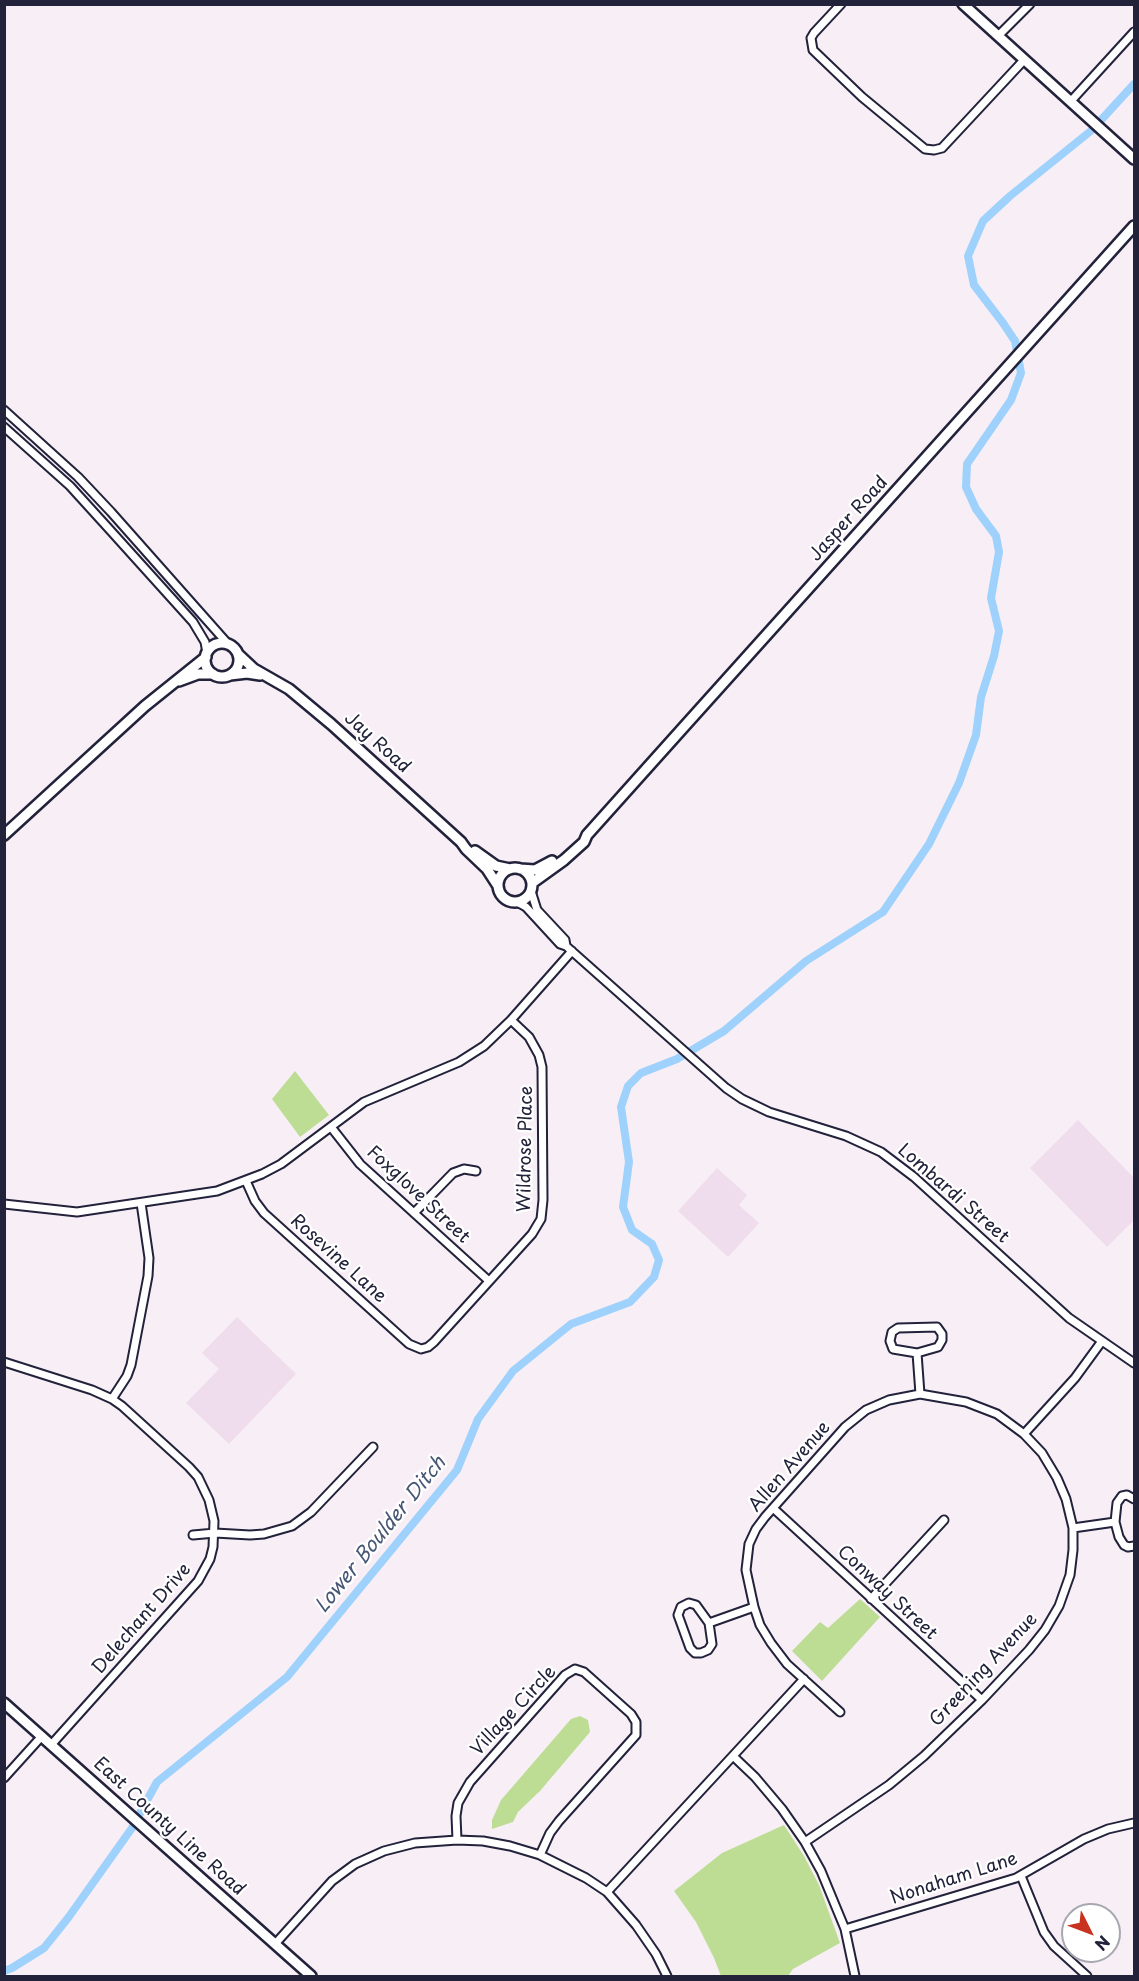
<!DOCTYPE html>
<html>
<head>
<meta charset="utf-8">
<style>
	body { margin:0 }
	#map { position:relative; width:1139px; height:1981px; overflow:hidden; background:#f8eff6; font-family:"Playpen Sans",sans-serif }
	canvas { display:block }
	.frame { position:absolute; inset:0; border:6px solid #22223b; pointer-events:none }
	.north { position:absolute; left:1061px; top:1903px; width:60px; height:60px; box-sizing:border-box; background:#fff; border:2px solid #a7a7b1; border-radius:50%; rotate:132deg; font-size:16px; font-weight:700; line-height:24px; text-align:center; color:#22223b }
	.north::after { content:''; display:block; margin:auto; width:21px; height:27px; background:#c8321e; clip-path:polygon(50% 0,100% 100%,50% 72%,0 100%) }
</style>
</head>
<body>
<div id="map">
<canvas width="1139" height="1981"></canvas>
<div class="frame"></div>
<div class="north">N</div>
</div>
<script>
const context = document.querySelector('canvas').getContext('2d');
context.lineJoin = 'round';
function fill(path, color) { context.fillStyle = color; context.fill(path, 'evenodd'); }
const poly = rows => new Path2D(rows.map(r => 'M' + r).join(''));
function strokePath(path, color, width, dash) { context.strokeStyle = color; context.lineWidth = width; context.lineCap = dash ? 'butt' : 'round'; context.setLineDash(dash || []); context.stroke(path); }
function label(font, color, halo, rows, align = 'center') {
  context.font = font + ' "Playpen Sans",sans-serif'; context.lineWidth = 4.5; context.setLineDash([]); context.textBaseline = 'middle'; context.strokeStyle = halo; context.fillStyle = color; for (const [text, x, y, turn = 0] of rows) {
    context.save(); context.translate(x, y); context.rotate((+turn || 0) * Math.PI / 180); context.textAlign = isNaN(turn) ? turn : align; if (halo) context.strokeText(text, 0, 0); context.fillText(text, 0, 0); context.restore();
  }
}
fill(poly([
	[1078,1120,1134,1178,1134,1220,1107,1247,1030,1168],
	[717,1168,747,1195,739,1205,759,1223,728,1257,678,1211],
	[237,1317,296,1374,229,1444,186,1403,219,1369,202,1353]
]), '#efdcec');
fill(poly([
	[295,1071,329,1115,300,1137,272,1099],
	[860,1599,880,1617,822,1681,792,1651,820,1622,828,1628],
	[580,1716,588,1720,590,1732,540,1791,518,1812,513,1822,492,1829,492,1820,501,1800,571,1719],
	[784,1825,804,1856,819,1885,840,1943,793,1969,788,1976,721,1976,714,1958,696,1922,674,1891,722,1853]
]), '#bddd95');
strokePath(poly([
	[1102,119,1134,84],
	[4,1971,12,1968,44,1948,68,1918,132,1828,157,1782,287,1677,457,1470,478,1419,513,1371,571,1324,630,1302,654,1277,659,1260,652,1244,632,1230,623,1207,629,1162,621,1107,628,1086,641,1073,677,1059,724,1031,806,961,883,912,929,844,959,783,976,735,981,697,994,656,999,631,991,598,999,552,996,536,976,509,966,487,967,464,1011,400,1021,373,1015,341,1003,323,974,285,968,256,983,221,1010,196,1092,130]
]), '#9ed1fb', 8);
const street = poly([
	[841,4,814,33,811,38,813,50,862,97,925,149,934,150,942,148,1024,60],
	[998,36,1030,4],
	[1071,101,1134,32],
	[4,410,78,477,111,512,228,644],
	[4,427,70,486,110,530,193,622,205,642,207,653],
	[531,891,537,910,565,940,566,946],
	[517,902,526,907,560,944,566,946,726,1088,742,1099,769,1112,846,1136,881,1152,914,1177,1069,1318,1134,1363],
	[331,1127,360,1164,489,1281],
	[246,1181,255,1201,264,1213,409,1344,421,1349,428,1347,434,1342,532,1234,541,1219,543,1200,542,1067,539,1055,529,1037,511,1020],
	[4,1204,77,1212,217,1191,262,1174,281,1164,364,1102,459,1062,484,1046,511,1020,572,951],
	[414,1213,453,1173,464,1169,476,1171],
	[917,1353,893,1349,890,1341,892,1332,898,1328,937,1327,942,1334,942,1340,938,1347,917,1353,920,1394],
	[4,1362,92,1390,112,1399,122,1406,189,1467,198,1477,209,1500,214,1521,213,1547,210,1559,198,1581,51,1745],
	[112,1399,127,1376,131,1365,148,1276,149,1258,141,1203],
	[1024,1434,1075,1378,1102,1341],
	[1134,1499,1127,1495,1122,1496,1117,1503,1115,1522,1119,1537,1124,1545,1128,1547,1134,1546],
	[773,1508,982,1700],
	[1073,1528,1115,1522],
	[193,1535,215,1533,250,1535,264,1534,292,1526,311,1512,373,1447],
	[871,1599,944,1520],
	[709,1623,712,1644,708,1650,701,1653,695,1653,690,1648,678,1615,681,1607,689,1603,696,1605,709,1623,754,1607],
	[734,1757,755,1777,782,1809,805,1842,821,1871,845,1929,855,1976],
	[4,1778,42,1736],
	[457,1840,456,1816,458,1803,470,1782,565,1675,575,1669,584,1672,631,1714,636,1722,636,1735,559,1821,550,1833,540,1855],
	[805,1842,889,1785,924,1756,982,1700,1029,1650,1045,1630,1059,1606,1070,1575,1073,1550,1073,1528,1066,1499,1057,1478,1042,1453,1024,1434,997,1414,966,1402,920,1394,889,1400,866,1410,845,1427,765,1517,756,1529,749,1544,746,1570,754,1607,760,1625,771,1643,787,1664,840,1712],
	[1021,1876,1044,1932,1054,1946,1087,1976],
	[607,1892,804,1679],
	[845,1929,1016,1878,1084,1839,1108,1829,1134,1823],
	[275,1944,332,1881,355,1864,384,1851,415,1843,457,1840,483,1841,510,1846,540,1855,586,1878,607,1892,636,1925,656,1954,667,1976]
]);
const secondary = poly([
	[963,4,1134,159],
	'205 660a17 17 0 1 1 34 0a17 17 0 1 1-34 0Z',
	[238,654,254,669,289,689,331,724,461,842,466,849,487,869,498,886],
	[230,675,247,673,260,675],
	[179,681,198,674,213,674],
	[4,835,145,706,206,657],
	[475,851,496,866,510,869],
	'498 885a17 17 0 1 1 34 0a17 17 0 1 1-34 0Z',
	[520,869,535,870,552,861],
	[532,883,564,860,584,842,587,835,682,729,1134,226],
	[4,1703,311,1976]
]);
strokePath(street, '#22223b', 11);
strokePath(secondary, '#22223b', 14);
strokePath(street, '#fff', 7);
strokePath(secondary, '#fff', 9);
label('18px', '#22223b', '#fff', [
	["Jasper Road",849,519,-48],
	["Jay Road",377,743,42],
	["Wildrose Place",526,1149,-89],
	["Lombardi Street",953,1194,41],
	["Foxglove Street",418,1195,43],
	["Rosevine Lane",338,1259,42],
	["Allen Avenue",790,1467,-49],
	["Conway Street",887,1593,43],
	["Delechant Drive",142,1619,-49],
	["Greening Avenue",984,1670,-47],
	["Village Circle",514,1711,-47],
	["East County Line Road",169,1827,42],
	["Nonaham Lane",954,1879,-18]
]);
label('italic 20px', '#475775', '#fff', [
	["Lower Boulder Ditch",381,1535,-51]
]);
</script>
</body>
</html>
